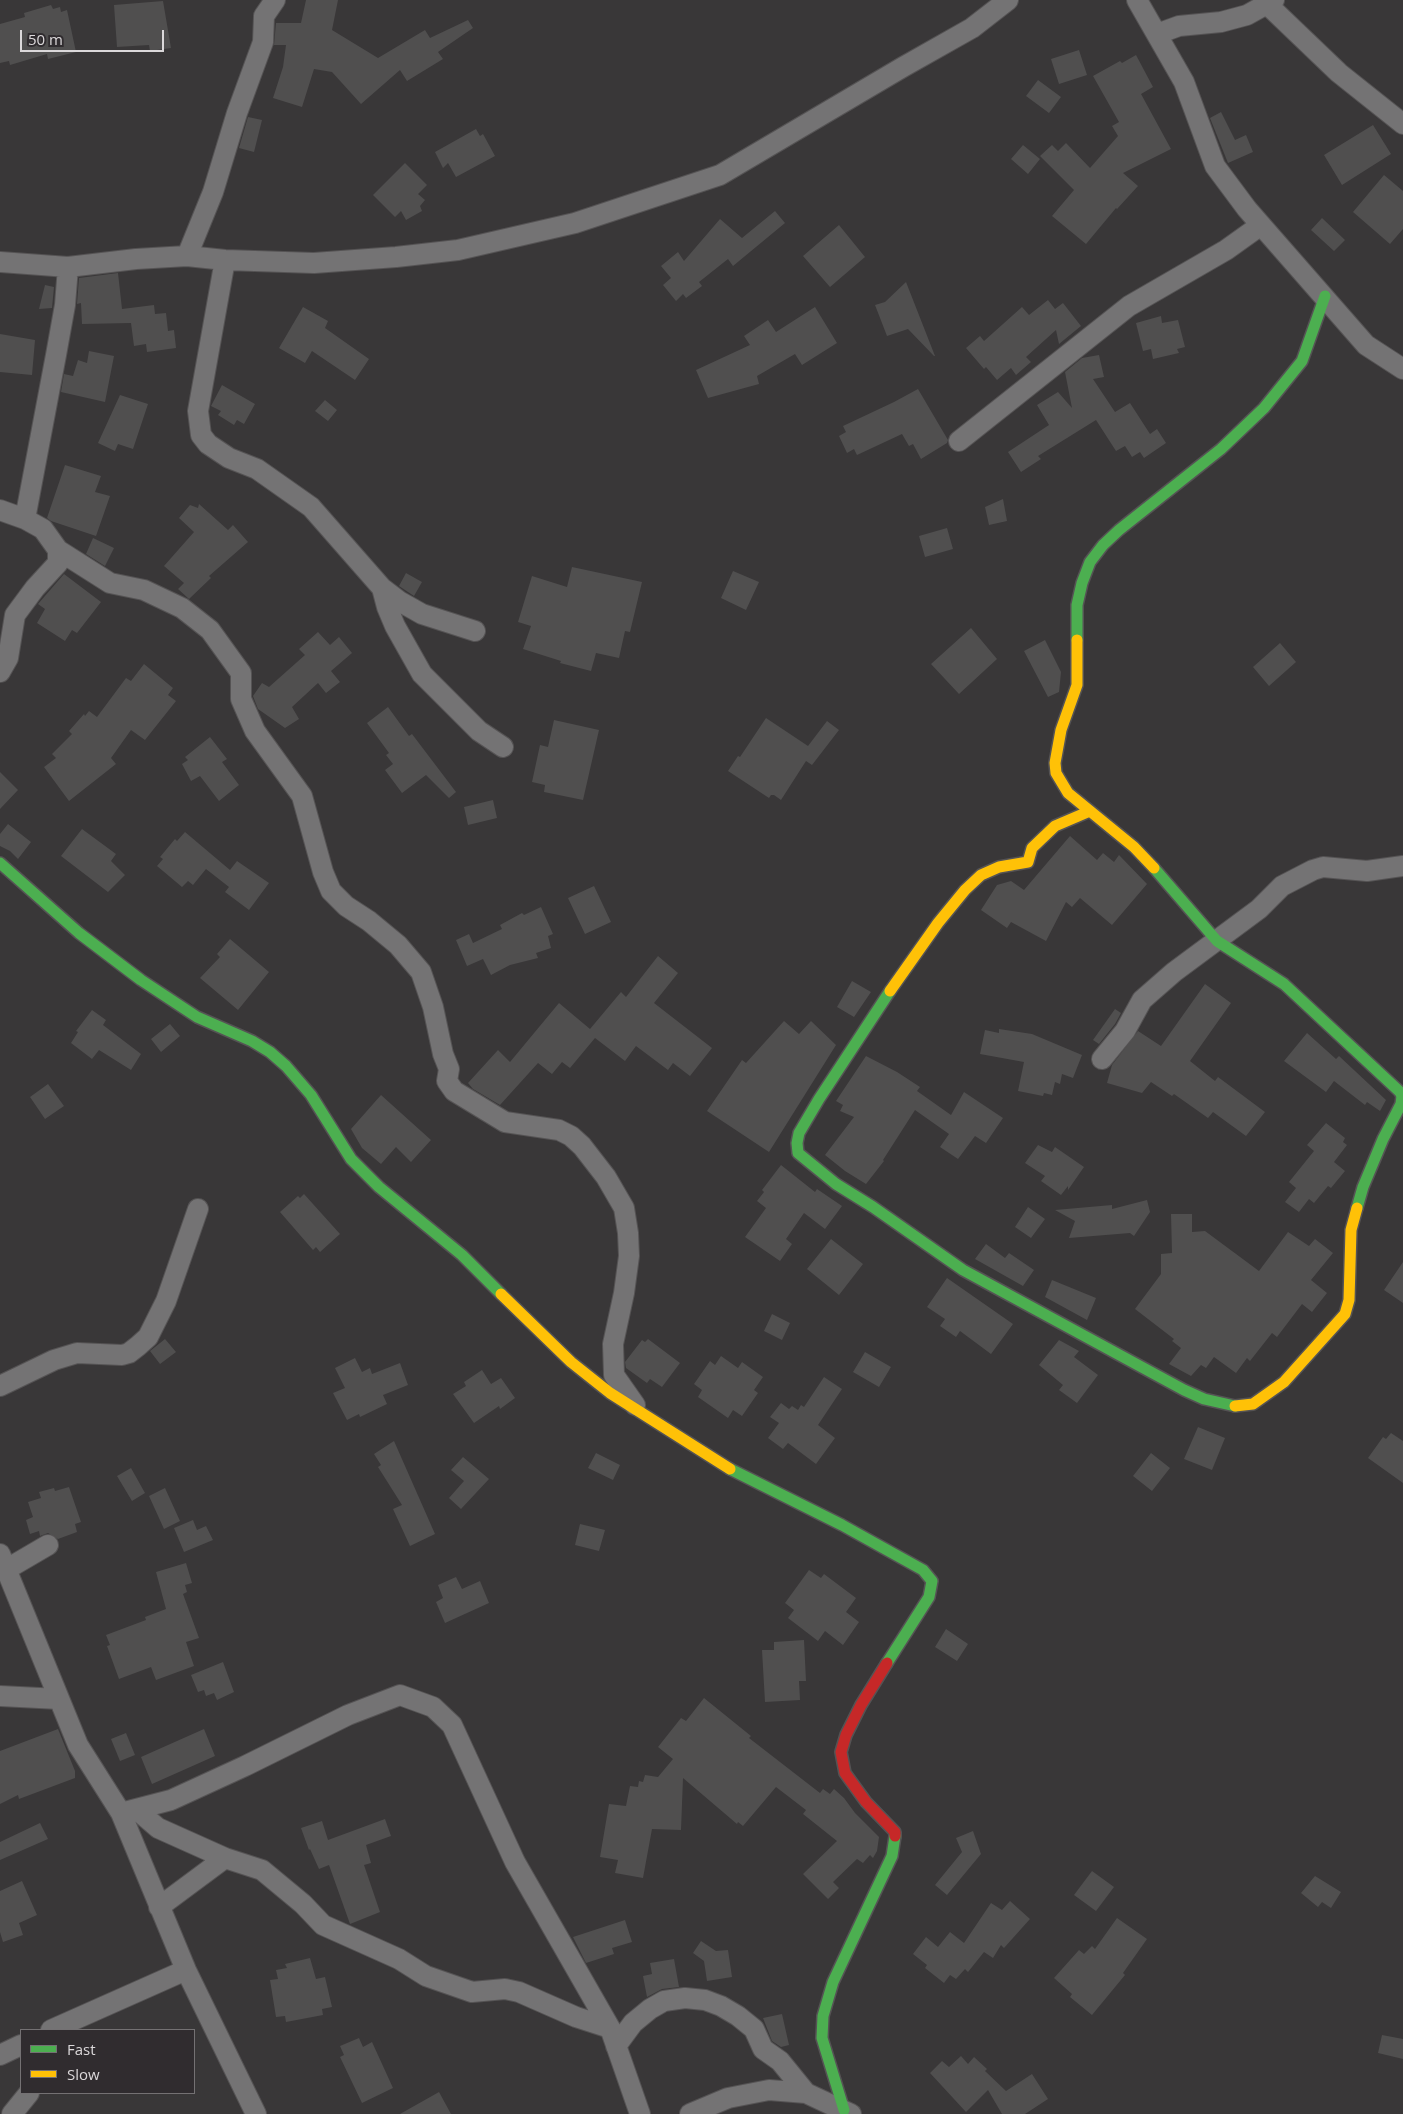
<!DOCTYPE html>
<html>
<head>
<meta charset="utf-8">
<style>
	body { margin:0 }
	#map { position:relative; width:1403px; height:2114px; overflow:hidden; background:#393738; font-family:"Open Sans",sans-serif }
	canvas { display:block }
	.legend { position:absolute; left:20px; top:2029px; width:175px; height:65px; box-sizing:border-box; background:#302c2f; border:1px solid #747173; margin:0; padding:6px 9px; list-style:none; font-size:15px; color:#dbd8da }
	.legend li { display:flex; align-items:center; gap:10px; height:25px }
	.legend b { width:25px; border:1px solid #747173 }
	.scale { position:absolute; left:20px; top:30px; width:144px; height:22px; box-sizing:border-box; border:2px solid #dbd8da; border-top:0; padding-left:6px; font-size:15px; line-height:18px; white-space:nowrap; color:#dbd8da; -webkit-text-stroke:4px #302c2f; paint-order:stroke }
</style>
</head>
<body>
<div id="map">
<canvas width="1403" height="2114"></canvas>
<ul class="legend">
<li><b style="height:6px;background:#4caf50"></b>Fast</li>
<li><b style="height:6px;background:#ffc107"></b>Slow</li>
</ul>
<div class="scale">50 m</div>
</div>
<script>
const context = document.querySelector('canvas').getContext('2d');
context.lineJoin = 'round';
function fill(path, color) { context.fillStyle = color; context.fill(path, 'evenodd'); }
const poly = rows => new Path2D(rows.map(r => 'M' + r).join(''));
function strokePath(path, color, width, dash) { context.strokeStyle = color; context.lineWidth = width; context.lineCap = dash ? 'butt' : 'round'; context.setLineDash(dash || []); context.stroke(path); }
fill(poly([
	[306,0,338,0,332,30,378,58,425,30,430,38,468,20,473,28,438,52,443,59,407,81,400,70,361,104,332,72,314,69,302,107,273,98,283,67,286,45,274,45,276,23,301,23],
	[163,1,171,48,150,51,149,45,117,47,114,5],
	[51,5,53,9,60,7,61,12,67,10,76,52,48,59,47,54,10,65,9,61,0,63,0,24,25,17,24,13],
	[1079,50,1087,75,1059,84,1051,59],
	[1136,55,1153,87,1141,94,1171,149,1123,173,1138,186,1117,209,1116,208,1086,244,1052,216,1074,190,1040,156,1052,145,1058,151,1066,143,1090,168,1118,136,1112,126,1119,122,1093,76,1120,61,1122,63],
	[1038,80,1061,97,1049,113,1026,96],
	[1221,112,1235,140,1246,135,1253,152,1228,163,1210,118],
	[248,117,262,120,254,152,239,148],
	[1373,125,1391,154,1342,185,1324,155],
	[476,129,480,136,483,134,495,156,456,177,448,163,443,168,435,152],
	[1023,145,1040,159,1028,174,1011,159],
	[405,163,427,185,418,194,425,200,420,206,422,211,406,220,401,211,395,217,373,195],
	[1384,175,1403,191,1403,229,1390,244,1353,212],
	[775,211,785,223,733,266,728,259,699,282,702,286,686,298,683,294,676,301,663,285,671,278,661,266,678,252,684,261,720,219,742,238],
	[1322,218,1345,240,1334,251,1311,230],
	[839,225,865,257,830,287,803,256],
	[118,273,122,309,154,305,155,314,166,313,168,331,174,330,176,348,147,352,146,344,134,346,131,323,82,324,81,303,77,304,79,278],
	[906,282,935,356,934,356,908,329,887,336,875,305,885,302],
	[45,285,54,287,52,308,39,309],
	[1048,300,1055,309,1063,303,1081,326,1059,344,1056,330,1026,357,1031,362,1016,375,1011,368,997,380,986,367,984,369,966,348,980,336,984,341,1022,307,1029,315],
	[303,307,328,321,325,328,369,359,355,380,312,351,305,363,279,348],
	[815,307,837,343,802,365,795,354,757,376,759,384,708,398,696,370,750,345,744,336,768,320,776,332],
	[1161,316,1162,323,1178,320,1185,347,1177,349,1179,353,1153,359,1151,349,1143,351,1136,323],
	[0,334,35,340,32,375,0,372],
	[89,351,114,356,105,402,61,392,64,374,73,376,78,360,87,363],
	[1099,355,1104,377,1093,379,1115,412,1130,403,1150,434,1157,429,1166,443,1144,458,1140,452,1132,457,1125,446,1116,451,1096,420,1038,456,1041,459,1021,472,1008,452,1049,425,1037,405,1058,392,1072,408,1065,372,1082,358],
	[222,385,255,404,244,424,237,420,234,425,218,415,221,411,211,406],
	[918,389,948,440,947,443,921,459,913,444,909,446,902,434,857,455,854,449,847,453,839,436,846,432,843,426,894,402],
	[120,395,148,404,133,449,118,444,115,451,98,443],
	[325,400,337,410,328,421,315,411],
	[65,465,101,476,95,492,110,496,96,536,51,521,47,518],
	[1003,499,1007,521,989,525,985,507],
	[199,504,228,530,233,525,248,542,209,576,211,578,189,599,178,589,184,583,164,566,194,532,179,518,190,505,198,508],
	[947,528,953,549,925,557,919,536],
	[93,538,114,548,105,566,86,554],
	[572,567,642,582,630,632,625,631,619,658,596,653,591,671,560,663,561,661,523,649,531,626,518,622,532,576,567,587],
	[733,571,759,582,746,610,721,598],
	[406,573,422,582,414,596,399,586],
	[64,574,101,602,77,633,72,630,65,641,37,623,45,609,38,604],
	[971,628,997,659,959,694,931,664],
	[318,632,330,645,339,637,352,653,331,671,340,682,326,693,318,683,292,707,299,719,285,728,258,709,253,696,262,683,269,687,305,655,299,649],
	[1045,640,1061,672,1059,692,1048,697,1024,651],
	[1280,643,1296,662,1269,686,1253,667],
	[144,664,173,688,168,695,176,701,145,740,131,730,111,758,116,764,69,801,44,767,56,758,52,754,72,734,69,731,84,714,85,716,89,711,97,717,126,678,131,681],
	[388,707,409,736,412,734,456,792,449,798,426,775,402,793,385,770,393,764,386,755,389,753,367,723],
	[766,718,808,746,827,721,839,730,812,765,806,761,781,800,774,795,771,795,769,798,728,771,738,756,740,757],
	[554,720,599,730,583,800,544,792,545,785,532,782,540,745,548,747],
	[210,737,227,759,222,762,239,785,219,801,200,776,191,781,182,764,188,760,185,757],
	[0,772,18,790,0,809],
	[493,800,497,818,468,825,464,807],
	[8,824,31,842,18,859,10,851,0,846,0,834],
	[82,829,116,854,111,861,125,875,108,892,61,856],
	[185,832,230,870,237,861,269,883,249,910,225,892,229,887,206,869,193,885,188,881,182,887,157,866,163,859,160,857,175,839,177,841],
	[1070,836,1097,860,1103,853,1114,862,1119,855,1147,884,1112,925,1080,898,1072,907,1066,902,1046,941,1011,922,1007,928,981,910,997,885,1011,881,1024,890],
	[594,886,611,922,585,934,568,898],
	[541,907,553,934,548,936,551,948,536,953,538,958,510,965,491,975,483,959,467,966,456,940,469,934,473,943,502,929,500,925,522,913,524,915],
	[230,939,269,972,238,1010,200,978,220,957,217,954],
	[658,956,678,973,654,1003,712,1048,690,1076,673,1063,668,1070,636,1046,625,1061,595,1038,570,1068,562,1062,552,1074,538,1063,500,1105,473,1089,468,1083,498,1050,510,1062,559,1003,590,1029,621,992,626,997],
	[852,981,871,992,854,1017,837,1007],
	[1205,984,1231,1003,1190,1061,1215,1081,1218,1077,1265,1112,1246,1136,1213,1112,1208,1118,1174,1094,1172,1096,1151,1082,1142,1093,1107,1083,1112,1065,1138,1031,1161,1046],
	[1115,1009,1121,1013,1115,1024,1099,1044,1093,1040],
	[92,1010,106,1020,103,1025,141,1054,131,1070,99,1050,92,1059,71,1043,78,1032,76,1031],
	[784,1021,799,1034,811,1021,836,1045,769,1152,707,1111,742,1060,746,1063],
	[170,1024,180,1036,161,1052,151,1039],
	[999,1029,1032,1034,1082,1055,1073,1078,1062,1074,1060,1084,1055,1082,1052,1095,1044,1093,1043,1096,1018,1091,1024,1062,980,1054,985,1030,999,1033],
	[1307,1033,1336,1059,1339,1056,1386,1100,1380,1111,1367,1102,1365,1105,1334,1081,1326,1092,1284,1061],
	[866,1056,897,1072,920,1087,917,1091,951,1115,964,1092,1003,1118,986,1143,975,1136,958,1159,940,1147,949,1134,915,1110,883,1160,884,1161,866,1184,845,1171,825,1155,854,1117,840,1111,843,1105,836,1101],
	[48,1084,64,1106,45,1119,30,1097],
	[381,1095,431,1140,411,1162,396,1147,381,1164,362,1148,351,1129],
	[1326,1123,1345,1138,1343,1142,1347,1145,1334,1162,1345,1171,1331,1188,1328,1186,1314,1203,1309,1199,1299,1212,1285,1202,1296,1188,1289,1182,1314,1151,1307,1145],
	[1038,1145,1052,1152,1055,1147,1084,1167,1068,1190,1068,1186,1061,1195,1041,1181,1045,1176,1025,1163],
	[781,1165,815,1192,817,1189,842,1206,825,1229,804,1213,786,1239,792,1244,780,1261,745,1237,766,1208,757,1201,764,1192,762,1190],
	[304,1194,340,1234,320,1252,316,1247,313,1250,280,1212,298,1196,300,1198],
	[1147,1200,1150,1212,1134,1236,1130,1233,1069,1238,1075,1221,1055,1210,1112,1205,1112,1209],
	[1028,1207,1045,1219,1031,1238,1015,1227],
	[1171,1214,1192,1214,1192,1232,1205,1231,1259,1271,1288,1232,1309,1246,1315,1239,1333,1253,1311,1280,1327,1293,1312,1312,1302,1304,1277,1337,1272,1333,1250,1361,1247,1358,1236,1373,1214,1357,1206,1368,1201,1365,1191,1376,1169,1364,1181,1348,1172,1341,1174,1339,1135,1309,1161,1274,1161,1254,1172,1253],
	[831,1239,863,1264,839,1295,807,1269],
	[986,1244,1005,1258,1009,1253,1034,1270,1023,1286,975,1259],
	[1403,1262,1403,1303,1384,1290],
	[947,1278,1013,1324,991,1354,960,1331,956,1337,940,1326,945,1319,927,1307],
	[1052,1280,1096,1298,1087,1320,1045,1297],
	[772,1314,790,1323,782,1340,764,1331],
	[165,1339,176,1352,160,1364,150,1351],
	[648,1339,680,1363,662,1387,650,1379,647,1383,626,1368,625,1362,642,1340,645,1342],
	[1059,1340,1079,1351,1074,1357,1098,1375,1077,1403,1059,1390,1063,1385,1039,1365],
	[865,1352,891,1367,879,1387,853,1372],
	[721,1356,738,1368,742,1362,763,1377,754,1390,758,1393,742,1416,733,1410,728,1418,698,1397,702,1390,694,1384,710,1361,715,1365],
	[355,1358,362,1372,370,1368,372,1374,400,1363,408,1385,383,1395,387,1404,360,1417,359,1414,347,1420,333,1393,345,1388,335,1368],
	[482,1370,491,1384,501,1378,515,1398,500,1409,499,1406,474,1423,453,1394,466,1386,464,1382],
	[824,1377,842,1389,818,1425,835,1438,816,1464,788,1443,783,1449,768,1438,779,1423,770,1417,781,1403,789,1409,792,1406,798,1410,801,1405,804,1407],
	[1198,1427,1225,1438,1212,1470,1184,1459],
	[1391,1433,1403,1441,1403,1483,1368,1458,1383,1437,1386,1439],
	[394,1441,435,1534,410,1546,393,1509,402,1505,378,1467,381,1465,374,1454],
	[596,1453,620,1465,613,1480,588,1468],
	[1151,1453,1170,1468,1152,1491,1133,1476],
	[463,1457,489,1479,461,1509,449,1498,464,1481,451,1470],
	[131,1468,145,1493,132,1501,117,1476],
	[69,1487,81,1522,75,1524,77,1532,58,1539,48,1533,40,1536,39,1531,30,1534,26,1520,33,1517,28,1502,41,1498,39,1492,54,1488,55,1491],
	[165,1488,180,1521,164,1529,149,1496],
	[193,1520,197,1530,206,1526,213,1540,184,1552,174,1528],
	[580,1524,605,1530,599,1551,575,1545],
	[186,1563,192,1583,185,1585,187,1592,183,1594,199,1638,186,1642,194,1666,156,1680,151,1667,119,1679,107,1646,110,1645,106,1635,146,1620,145,1617,166,1609,156,1572],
	[809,1570,821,1578,824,1574,856,1598,846,1612,859,1622,843,1645,825,1631,818,1641,788,1618,794,1610,785,1603],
	[456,1577,462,1589,480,1581,489,1603,445,1623,436,1602,443,1598,438,1585],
	[946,1629,968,1644,957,1661,935,1647],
	[804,1640,806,1681,799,1681,800,1700,765,1702,762,1650,774,1650,774,1642],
	[223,1662,234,1692,217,1700,214,1693,206,1696,204,1690,198,1692,191,1675],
	[704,1698,751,1736,749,1738,820,1793,823,1789,830,1794,834,1789,844,1798,855,1813,879,1837,877,1851,873,1858,870,1855,863,1863,857,1859,833,1882,839,1888,828,1899,803,1874,837,1841,803,1814,806,1810,776,1787,743,1826,738,1822,737,1824,683,1778,681,1830,652,1829,643,1878,615,1873,618,1860,600,1857,609,1804,626,1806,630,1786,638,1787,639,1781,643,1782,645,1775,658,1777,673,1759,658,1747,681,1718,686,1721],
	[58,1729,75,1771,75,1778,19,1799,18,1795,0,1804,0,1751],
	[204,1729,215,1756,152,1784,141,1757],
	[126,1733,135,1755,120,1761,111,1739],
	[385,1819,391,1836,366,1845,371,1863,364,1865,380,1912,350,1924,329,1865,319,1869,310,1849,309,1850,301,1828,322,1821,328,1840],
	[40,1823,48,1839,0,1860,0,1842],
	[973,1831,981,1854,947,1895,935,1885,962,1852,956,1838],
	[1092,1871,1114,1887,1096,1911,1074,1895],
	[1315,1876,1341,1892,1331,1908,1322,1902,1318,1907,1301,1893],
	[22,1881,37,1915,19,1923,23,1935,3,1942,0,1932,0,1891],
	[1010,1901,1030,1919,1004,1948,1001,1945,993,1958,984,1952,968,1972,965,1969,956,1979,950,1975,944,1983,925,1968,927,1965,913,1954,926,1937,938,1947,950,1932,964,1943,991,1903,1002,1910],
	[1117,1918,1147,1939,1123,1973,1125,1975,1092,2015,1070,1997,1072,1994,1054,1978,1079,1950,1084,1954,1092,1946,1095,1949],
	[625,1920,632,1942,612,1948,614,1954,586,1963,573,1937],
	[701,1941,716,1951,728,1950,732,1977,707,1981,704,1961,693,1953],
	[310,1958,316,1979,325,1977,332,2007,322,2009,323,2015,286,2022,285,2016,276,2017,270,1980,278,1979,276,1970,287,1968,285,1964],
	[674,1959,679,1987,662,1989,647,1997,643,1976,652,1974,650,1963],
	[782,2014,789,2045,781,2047,772,2041,763,2018],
	[1382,2035,1403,2039,1403,2059,1378,2053],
	[359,2038,363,2047,372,2042,393,2088,362,2103,340,2057,344,2055,340,2046],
	[961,2056,968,2064,974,2057,987,2069,985,2071,1006,2091,1032,2074,1048,2099,1025,2114,1002,2114,988,2090,966,2112,930,2073,942,2061,949,2067],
	[439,2092,451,2114,400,2114]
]), '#504f4f');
const street = poly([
	[1137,0,1184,82,1215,166,1247,209,1366,345,1403,369],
	[1268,5,1339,73,1403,124],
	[1157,34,1179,26,1221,22,1247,15,1274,0],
	[187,256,213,192,237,113,263,42,264,16,275,0],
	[225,260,198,411,201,435,208,444,229,458,257,469,311,507,382,588,399,601,422,614,475,631],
	[0,262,68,267,136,259,187,256,225,260,314,263,396,257,458,250,575,223,720,175,903,67,972,28,1008,0],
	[959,441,1129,306,1226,250,1261,225],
	[0,510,25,519,43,529,58,550,110,583,144,590,182,608,210,630,241,673,241,699,255,731,302,796,323,872,331,891,346,906,369,921,398,945,421,972,433,1007,443,1054,449,1069,447,1081,454,1091,505,1122,559,1130,571,1136,582,1146,606,1177,624,1208,628,1233,629,1256,624,1293,613,1344,614,1375,635,1405],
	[25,519,56,355,65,305,68,267],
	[382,588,387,607,395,626,422,674,479,731,503,747],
	[0,672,8,658,15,615,35,588,58,563,58,550],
	[1102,1059,1125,1031,1142,1000,1174,972,1259,909,1282,886,1313,870,1323,867,1367,871,1403,866],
	[0,1386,54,1360,77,1353,122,1355,129,1353,138,1346,148,1337,166,1301,198,1209],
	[0,1554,78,1745,121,1813,186,1970,256,2114],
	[7,1569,48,1545],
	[0,1696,59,1699],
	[137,1810,158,1828,225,1858,262,1870,303,1904,323,1925,399,1959,426,1976,472,1992,505,1989,519,1992,576,2017,610,2028],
	[121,1813,171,1800,245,1766,348,1715,400,1695,433,1707,452,1725,515,1862,610,2028,640,2114],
	[159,1907,225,1858],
	[51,2030,186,1970],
	[616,2046,633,2023,650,2009,664,2001,685,1998,705,2000,721,2006,738,2016,754,2029,763,2049,780,2061,806,2093],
	[0,2055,21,2045],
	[12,2114,29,2093],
	[690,2114,728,2098,769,2090,806,2093,851,2114]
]);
const fast = poly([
	[1077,640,1077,605,1082,583,1090,562,1103,545,1119,530,1221,449,1264,408,1302,361,1325,296],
	[0,863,79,933,141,980,197,1017,252,1041,270,1052,286,1066,311,1095,351,1159,379,1187,462,1255,501,1294],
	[1154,868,1217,941,1284,984,1400,1092,1402,1096,1401,1104,1383,1139,1363,1187,1357,1208],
	[890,991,819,1099,799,1133,797,1143,798,1153,836,1184,873,1207,963,1270,1184,1390,1204,1399,1235,1406],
	[730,1469,842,1525,923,1570,932,1581,929,1597,887,1663],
	[844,2110,822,2038,823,2016,833,1982,892,1856,895,1836]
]);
const slow = poly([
	[1077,640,1077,685,1061,730,1055,763,1056,773,1068,793,1134,847,1154,868],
	[890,991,938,923,965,890,981,875,999,867,1028,862,1032,848,1055,826,1090,811],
	[501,1294,571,1362,610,1393,730,1469],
	[1235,1406,1253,1404,1284,1382,1345,1314,1349,1300,1351,1230,1357,1208]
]);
const jam = poly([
	[887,1663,861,1705,846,1735,841,1752,845,1773,866,1802,895,1832,895,1836]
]);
strokePath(street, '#555354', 22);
strokePath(fast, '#555354', 14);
strokePath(slow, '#555354', 14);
strokePath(jam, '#555354', 14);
strokePath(street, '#747374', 20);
strokePath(fast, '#4caf50', 11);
strokePath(slow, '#ffc107', 11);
strokePath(jam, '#c62828', 11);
</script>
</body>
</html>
